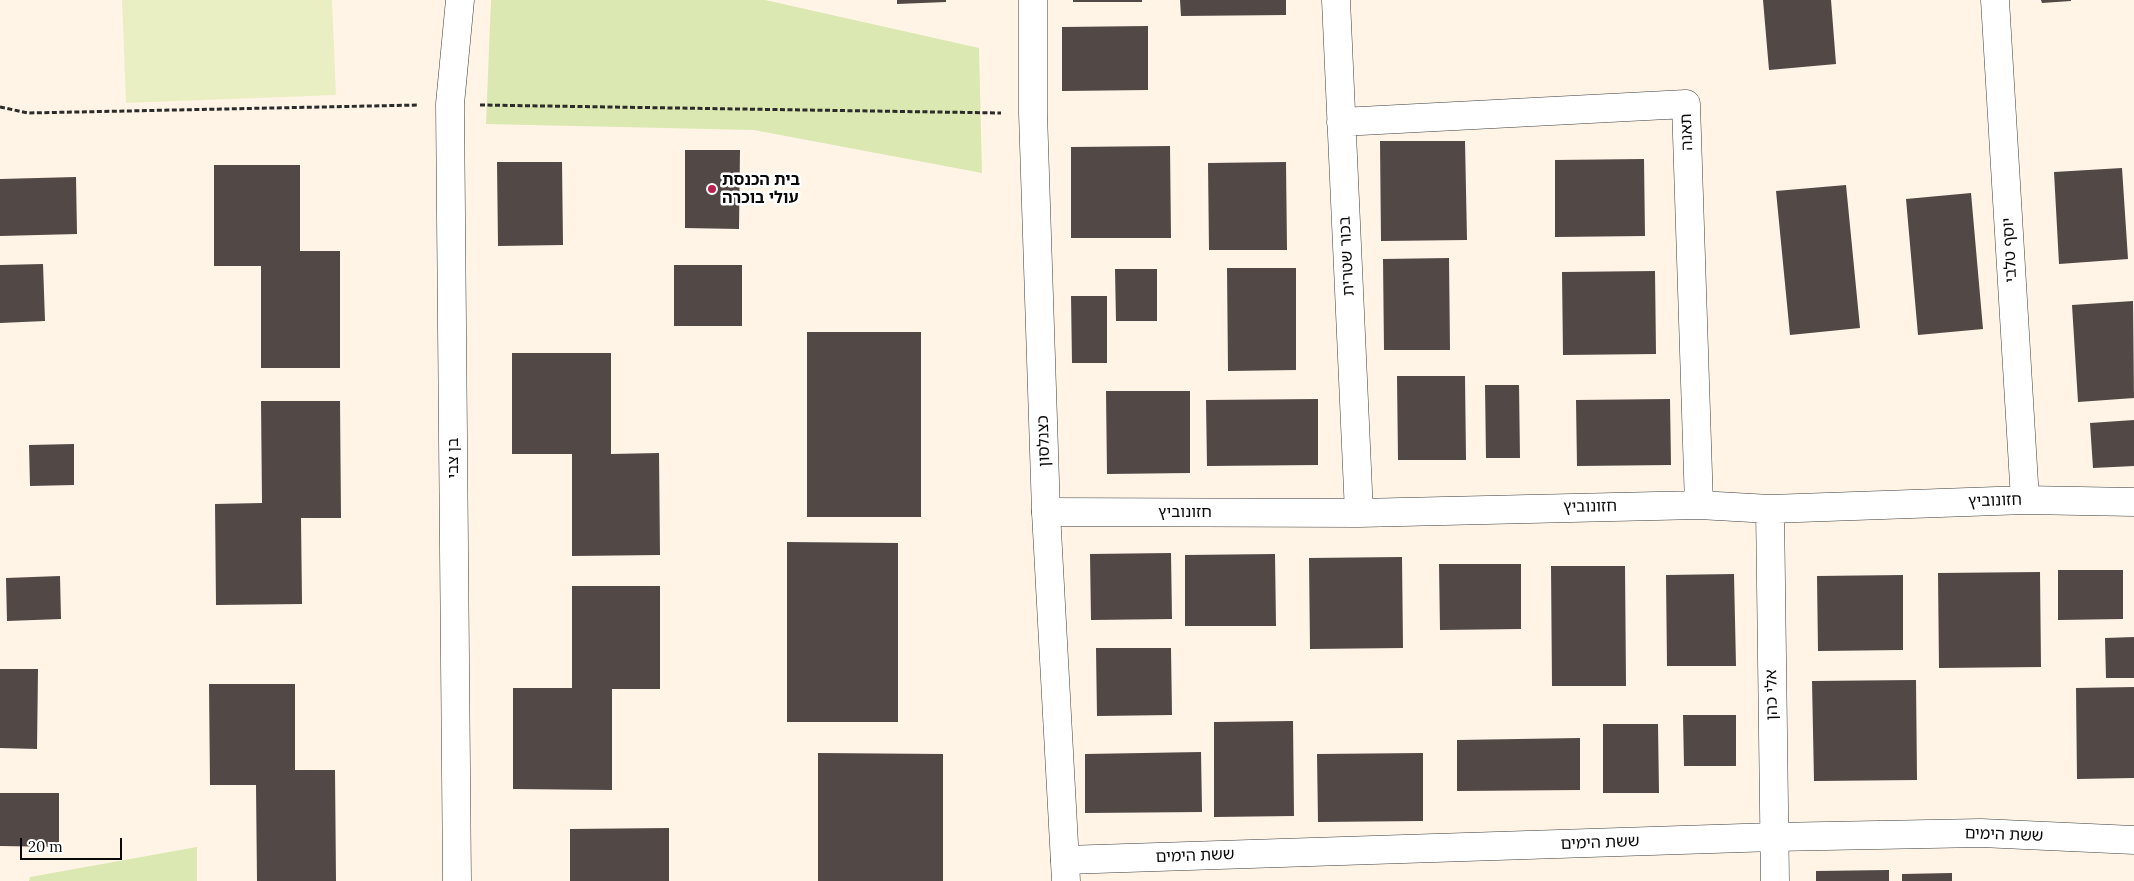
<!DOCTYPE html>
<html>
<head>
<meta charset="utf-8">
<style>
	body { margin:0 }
	#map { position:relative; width:2134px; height:881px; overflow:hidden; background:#fff4e6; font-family:Lora,serif }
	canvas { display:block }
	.scale { position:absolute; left:20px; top:838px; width:102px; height:22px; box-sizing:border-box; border:2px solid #090909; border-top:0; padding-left:6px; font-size:15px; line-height:18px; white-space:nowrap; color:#090909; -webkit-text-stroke:4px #fff; paint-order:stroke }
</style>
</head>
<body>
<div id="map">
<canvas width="2134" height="881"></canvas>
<div class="scale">20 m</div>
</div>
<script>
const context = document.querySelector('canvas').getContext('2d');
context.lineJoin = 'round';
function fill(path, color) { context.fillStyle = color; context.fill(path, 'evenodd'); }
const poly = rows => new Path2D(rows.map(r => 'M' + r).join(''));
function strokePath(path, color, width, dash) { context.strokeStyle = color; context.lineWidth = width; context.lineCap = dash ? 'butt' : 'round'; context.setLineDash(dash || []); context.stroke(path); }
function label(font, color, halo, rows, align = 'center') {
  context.font = font + ' Lora,"Noto Sans Hebrew",serif'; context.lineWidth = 5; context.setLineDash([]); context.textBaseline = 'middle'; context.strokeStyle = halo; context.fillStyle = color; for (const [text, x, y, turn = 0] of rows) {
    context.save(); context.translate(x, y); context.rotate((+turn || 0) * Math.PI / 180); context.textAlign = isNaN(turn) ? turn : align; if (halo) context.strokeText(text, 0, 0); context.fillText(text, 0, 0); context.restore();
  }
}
fill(poly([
	[491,0,765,0,979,48,982,173,754,130,486,124],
	[197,847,197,881,29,881,30,877]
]), '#dbe8b1');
fill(poly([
	[122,0,332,0,336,95,126,103]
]), '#eaefc3');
fill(poly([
	[897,0,946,0,946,2,897,4],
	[1073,0,1142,0,1142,2,1073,2],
	[1180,0,1286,0,1286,15,1181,16],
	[1763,0,1831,0,1836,64,1769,70],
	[2041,0,2071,0,2071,1,2042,3],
	[1148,26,1148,90,1062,91,1062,27],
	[1380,141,1465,141,1467,240,1381,241],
	[1170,146,1171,238,1071,238,1071,147],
	[685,150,740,150,739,229,685,228],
	[1644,159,1645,236,1555,237,1555,160],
	[497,162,562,162,563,245,498,246],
	[1286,162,1287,250,1209,250,1208,163],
	[214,165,300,165,300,251,340,251,340,368,261,368,261,266,214,266],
	[2122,168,2128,259,2059,264,2054,172],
	[76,177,77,234,0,236,0,179],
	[1846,185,1860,328,1790,335,1776,191],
	[1971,193,1983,329,1918,335,1906,199],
	[1449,258,1450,350,1384,350,1383,259],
	[43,264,45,321,0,323,0,265],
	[674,265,742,265,742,326,674,326],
	[1227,268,1296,268,1296,370,1228,371],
	[1115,269,1157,269,1157,321,1116,321],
	[1655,271,1656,354,1563,355,1562,272],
	[1071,296,1107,296,1107,363,1072,363],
	[2133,301,2134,398,2078,402,2072,305],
	[807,332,921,332,921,517,807,517],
	[512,353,611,353,611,454,659,453,660,555,572,556,572,454,512,454],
	[1397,376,1465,376,1466,460,1398,460],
	[1485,385,1519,385,1520,458,1486,458],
	[1106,391,1190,391,1190,473,1107,474],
	[1318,399,1318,465,1207,466,1206,400],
	[1670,399,1671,465,1577,466,1576,400],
	[261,401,340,401,341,518,301,518,302,604,216,605,215,504,262,503],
	[2134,420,2134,466,2093,468,2090,423],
	[74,444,74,485,30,486,29,445],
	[787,542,898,543,898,722,787,722],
	[1171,553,1172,619,1091,620,1090,554],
	[1275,554,1276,626,1185,626,1185,555],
	[1402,557,1403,648,1310,649,1309,558],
	[1439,564,1521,564,1521,629,1440,630],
	[1551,566,1625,566,1626,686,1552,686],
	[2058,570,2123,570,2123,619,2058,620],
	[2040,572,2041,667,1939,668,1938,573],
	[1734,574,1736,666,1667,666,1666,575],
	[1903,575,1903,650,1818,651,1817,576],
	[60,576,61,619,7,621,6,578],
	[572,586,660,586,660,689,612,689,612,790,513,789,513,688,572,688],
	[2134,637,2134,678,2106,678,2105,638],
	[1096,648,1171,648,1172,715,1097,716],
	[0,669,38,669,37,749,0,748],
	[1916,680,1917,780,1814,781,1812,681],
	[209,684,295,684,295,770,335,770,336,881,257,881,256,785,210,785],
	[2134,687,2134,778,2077,779,2076,688],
	[1683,715,1736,715,1736,766,1684,766],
	[1293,721,1294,816,1214,817,1214,722],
	[1603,724,1658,724,1659,793,1603,793],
	[1580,738,1580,790,1457,791,1457,740],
	[1201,752,1202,812,1085,813,1085,754],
	[818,753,943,754,943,881,818,881],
	[1423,753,1423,821,1318,822,1317,754],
	[0,793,59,793,59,847,0,846],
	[669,828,669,881,570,881,570,829],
	[1889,870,1889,881,1816,881,1816,871],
	[1952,873,1952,881,1902,881,1902,874]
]), '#524846');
const minor = poly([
	[1336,0,1359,513],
	[1995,0,2025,500],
	[1341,122,1686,104,1699,505],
	[1770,509,1775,881],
	[1046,512,1359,513,1699,505,1770,509,2025,500,2134,502],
	[1065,860,1774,837,1981,833,2134,840],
	[457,881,450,104,460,0]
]);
const tertiary = poly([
	[1033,0,1033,113,1046,512,1066,881]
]);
strokePath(minor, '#3c3c3c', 29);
strokePath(tertiary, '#3c3c3c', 29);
strokePath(poly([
	[480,105,1001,113],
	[0,107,28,113,419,105]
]), '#2b2b2b', 3, [5, 2.5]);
strokePath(minor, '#fff', 28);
strokePath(tertiary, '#fff', 28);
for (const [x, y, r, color] of [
	[712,189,5,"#b9224d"]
]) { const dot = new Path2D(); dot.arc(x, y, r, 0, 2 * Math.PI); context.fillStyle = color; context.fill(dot); strokePath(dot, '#fff', 2); }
label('16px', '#090909', '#fff', [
	["תאנה",1687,132,-92],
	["יוסף טלבי",2010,250,-93],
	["בכור שטרית",1347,256,-93],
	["כצנלסון",1044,441,-92],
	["בן צבי",453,458,-90],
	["חזונוביץ",1995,501,-2],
	["חזונוביץ",1590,507,-1],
	["חזונוביץ",1185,512],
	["אלי כהן",1772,695,-91],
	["ששת הימים",2004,835,2],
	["ששת הימים",1600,843,-2],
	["ששת הימים",1195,856,-2]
]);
label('bold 16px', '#090909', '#fff', [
	["בית הכנסת",722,180],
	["עולי בוכרה",722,198]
], 'left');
</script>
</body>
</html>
